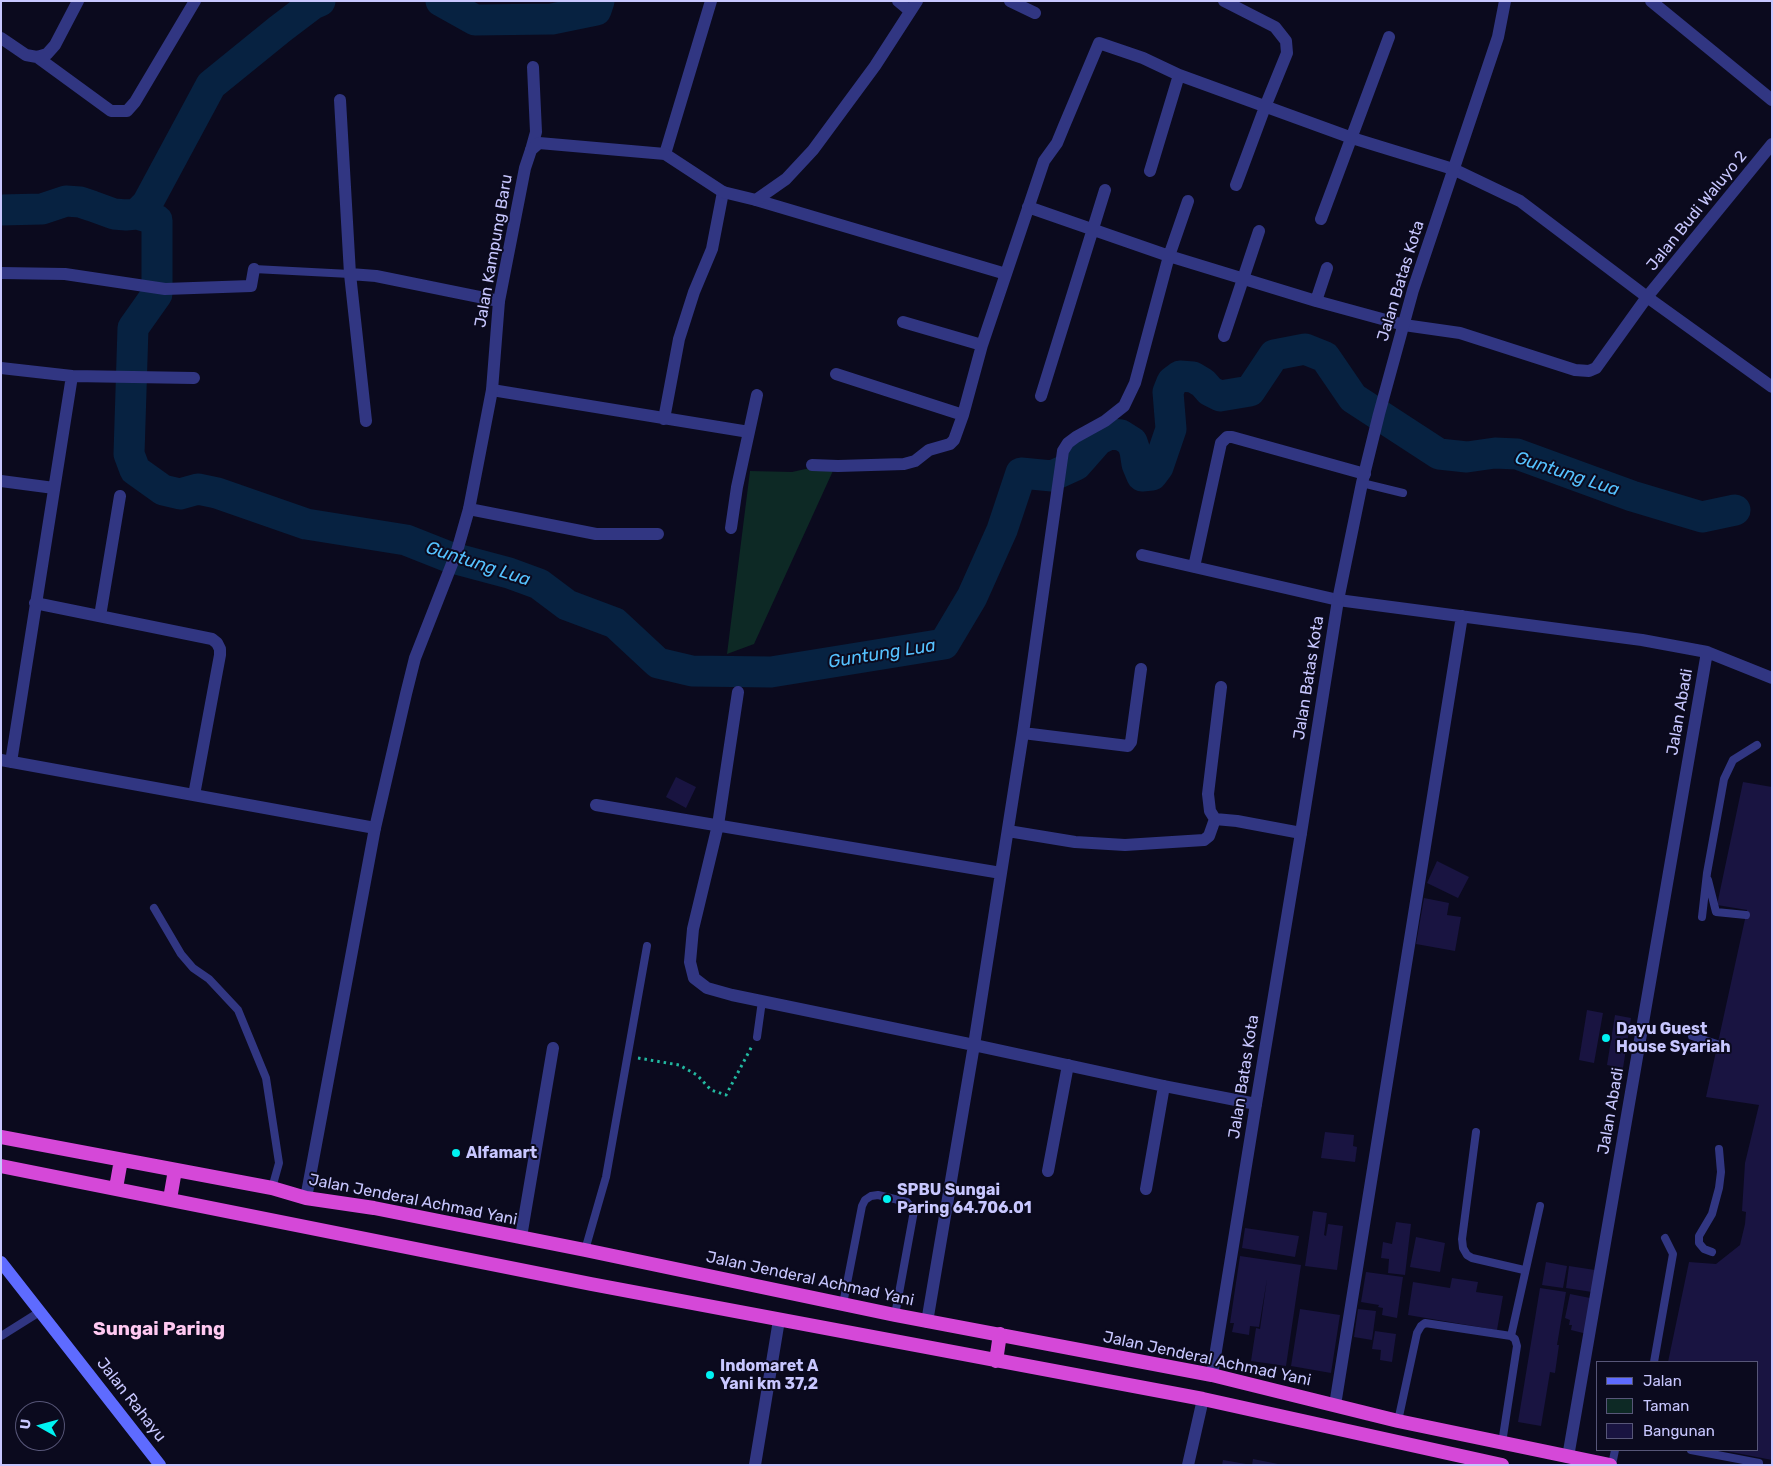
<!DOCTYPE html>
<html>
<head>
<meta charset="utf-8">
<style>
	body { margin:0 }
	#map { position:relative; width:1773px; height:1466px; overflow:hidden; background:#0b0a1e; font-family:Rubik,sans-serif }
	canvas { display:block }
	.frame { position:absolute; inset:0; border:2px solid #c8c7ff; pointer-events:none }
	.legend { position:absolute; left:1596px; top:1361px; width:162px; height:90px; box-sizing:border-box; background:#0b0a1e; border:1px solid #575678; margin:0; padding:6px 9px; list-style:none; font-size:15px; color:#c8c7ff }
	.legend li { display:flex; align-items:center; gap:10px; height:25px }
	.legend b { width:25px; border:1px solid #575678 }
	.north { position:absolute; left:15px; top:1401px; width:50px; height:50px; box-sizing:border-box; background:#0b0a1e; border:1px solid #575678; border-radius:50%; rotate:277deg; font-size:14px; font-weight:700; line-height:20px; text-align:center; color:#c8c7ff }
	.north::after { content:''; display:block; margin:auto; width:18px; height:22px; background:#00f2f2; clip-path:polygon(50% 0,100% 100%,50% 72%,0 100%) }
</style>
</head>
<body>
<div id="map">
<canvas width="1773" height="1466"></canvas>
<div class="frame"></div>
<ul class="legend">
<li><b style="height:6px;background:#5e6bff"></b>Jalan</li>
<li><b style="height:14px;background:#0d2925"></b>Taman</li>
<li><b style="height:14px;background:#191441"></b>Bangunan</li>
</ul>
<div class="north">U</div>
</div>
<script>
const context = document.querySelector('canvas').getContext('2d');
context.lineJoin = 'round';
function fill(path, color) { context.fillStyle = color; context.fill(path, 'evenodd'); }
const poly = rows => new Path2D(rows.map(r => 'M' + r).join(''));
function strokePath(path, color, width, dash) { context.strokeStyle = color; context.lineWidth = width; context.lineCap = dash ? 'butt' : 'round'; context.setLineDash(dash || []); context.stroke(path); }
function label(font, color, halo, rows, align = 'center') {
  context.font = font + ' Rubik,sans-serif'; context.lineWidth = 4; context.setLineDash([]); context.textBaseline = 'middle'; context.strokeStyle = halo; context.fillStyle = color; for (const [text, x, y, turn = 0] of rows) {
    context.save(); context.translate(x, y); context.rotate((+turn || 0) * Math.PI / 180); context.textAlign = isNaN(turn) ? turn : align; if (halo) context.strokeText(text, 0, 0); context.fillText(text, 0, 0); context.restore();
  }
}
fill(poly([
	[837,462,754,644,727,654,750,471,792,472]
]), '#0d2925');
strokePath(poly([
	[441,1,475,20,552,19,596,10,599,1],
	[1,210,42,209,66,201,80,202,92,206,114,214,126,215,137,214,147,204,211,85,280,29,313,4,320,1],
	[137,214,157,220,157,294,133,328,129,454,135,470,163,490,180,494,198,489,217,493,306,524,406,540,449,557,509,573,539,584,567,605,615,623,658,663,692,671,771,672,944,644,972,597,1002,530,1021,473,1052,476,1076,465,1098,440,1110,434,1121,435,1132,442,1135,451,1137,464,1142,476,1152,475,1158,467,1171,429,1168,392,1172,382,1180,376,1193,377,1203,383,1210,391,1220,396,1250,391,1274,355,1305,349,1325,357,1353,398,1439,454,1467,457,1495,453,1517,454,1632,496,1702,517,1735,510]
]), '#072241', 31);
fill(poly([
	[676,777,696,787,686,808,666,797],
	[1743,782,1772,787,1772,1460,1726,1451,1757,1450,1757,1362,1668,1362,1689,1262,1716,1264,1740,1245,1745,1224,1746,1212,1742,1211,1745,1163,1759,1105,1706,1097,1747,910,1717,905],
	[1437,861,1469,877,1458,898,1427,883],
	[1424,898,1449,903,1447,915,1461,917,1455,951,1416,944],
	[1587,1010,1603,1013,1594,1063,1579,1060],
	[1615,1015,1631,1018,1623,1068,1607,1065],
	[1325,1132,1354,1135,1353,1146,1357,1147,1355,1162,1321,1158],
	[1313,1211,1327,1213,1324,1235,1326,1236,1328,1224,1343,1226,1337,1270,1305,1266],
	[1396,1222,1411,1224,1405,1275,1388,1273,1389,1259,1381,1258,1383,1242,1392,1244],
	[1245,1228,1299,1236,1295,1257,1242,1248],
	[1416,1237,1445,1243,1440,1272,1410,1267],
	[1240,1256,1301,1265,1286,1366,1251,1361,1256,1328,1260,1329,1267,1279,1259,1327,1250,1326,1249,1335,1232,1332,1234,1323,1230,1323],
	[1546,1262,1567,1266,1563,1288,1542,1285],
	[1569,1266,1595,1270,1592,1292,1566,1288],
	[1366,1272,1403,1277,1397,1318,1382,1315,1383,1308,1378,1307,1379,1305,1361,1302],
	[1452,1278,1478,1282,1476,1292,1503,1296,1497,1330,1408,1315,1413,1282,1450,1288],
	[1540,1288,1566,1292,1557,1345,1559,1345,1555,1373,1550,1372,1541,1426,1518,1422],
	[1570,1294,1595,1299,1587,1334,1571,1330,1572,1325,1569,1325,1570,1320,1565,1318],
	[1300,1309,1340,1315,1331,1373,1291,1366],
	[1358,1309,1376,1311,1372,1340,1354,1337],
	[1375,1331,1396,1334,1392,1362,1380,1360,1381,1350,1372,1349],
	[1253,1459,1278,1464,1278,1465,1252,1465],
	[1223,1460,1246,1464,1246,1465,1222,1465]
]), '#191441');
strokePath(poly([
	[638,1058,679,1065,697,1075,711,1090,726,1095,752,1046]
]), '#22b8a0', 3, [2.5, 4]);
strokePath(poly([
	[254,269,350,274],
	[1362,483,1403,493],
	[1708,880,1716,912,1746,915],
	[154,908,181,954,193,968,209,979,238,1010,266,1078,279,1163,272,1188],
	[1702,917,1707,873,1724,779,1733,760,1757,745],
	[1692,1036,1717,1044],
	[757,1037,762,1001],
	[1476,1132,1462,1239,1463,1248,1467,1255,1472,1258,1524,1270],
	[585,1250,606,1177,647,946],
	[1712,1252,1704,1249,1699,1243,1699,1236,1712,1214,1719,1188,1721,1172,1719,1149],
	[843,1304,862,1206,865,1200,871,1196,878,1195,907,1202,914,1211,895,1315],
	[1,1336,41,1311],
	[1511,1336,1540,1206],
	[1654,1362,1673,1254,1665,1238],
	[1398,1421,1417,1333,1421,1326,1425,1323,1511,1336,1515,1339,1517,1346,1502,1443],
	[1691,1450,1759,1463,1759,1465],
	[1612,1465,1615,1450]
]), '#313682', 8);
strokePath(poly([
	[898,1,910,11],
	[1010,1,1035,13],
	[1224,1,1275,27,1286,41,1287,53,1265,107,1236,185],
	[1651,1,1772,100],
	[1,38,26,55,37,57,47,54,55,45,78,1],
	[37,57,111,111,127,111,135,102,195,1],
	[1179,75,1352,138,1453,169,1520,201,1647,297,1772,387],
	[340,100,350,274,366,421],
	[531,150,536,132,533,67],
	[665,154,711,1],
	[756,200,1006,274],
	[1028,207,1169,256,1316,301,1404,325,1460,333,1575,370,1589,371,1596,368,1647,297,1772,144],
	[1321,219,1389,37],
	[1,273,65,274,165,289,251,286,254,269],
	[350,274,376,276,499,301],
	[1316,301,1327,268],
	[903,322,982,345],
	[1224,336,1259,231],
	[1,368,72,376,11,762],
	[836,374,963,415],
	[72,376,194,378],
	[492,390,749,432],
	[1041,396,1105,190],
	[664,419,679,339,694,292,712,249,723,192],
	[812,465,838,466,904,464,915,461,929,450,950,444,954,440,963,415,982,345,1044,161,1057,143,1064,126,1099,43,1143,58,1179,75,1150,171],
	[1,481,54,488],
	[469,509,596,534,658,534],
	[731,528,737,487,757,395],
	[1142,555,1338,600,1642,640,1707,652,1772,678],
	[1194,567,1221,443,1227,437,1232,437,1365,474],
	[35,603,212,639,217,643,220,649,220,655,194,795],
	[100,616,120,496],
	[738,692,718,825,693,929,690,962,694,978,707,988,732,995,974,1045,1164,1086,1256,1104],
	[1023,733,1128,746,1131,742,1141,669],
	[1,760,375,828],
	[596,805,1001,873],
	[1215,819,1210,811,1208,794,1221,687],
	[1008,831,1075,842,1125,845,1204,840,1209,836,1215,819,1237,821,1301,833],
	[1048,1171,1068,1065],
	[1146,1189,1164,1086],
	[521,1237,553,1048],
	[927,1322,974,1045,1023,733,1063,451,1068,443,1076,437,1105,421,1124,406,1135,383,1169,256,1188,201],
	[1335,1405,1462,616],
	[1568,1457,1707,652],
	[755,1465,779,1320]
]), '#313682', 12);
strokePath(poly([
	[306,1198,375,828,406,694,415,658,457,551,469,509,492,390,499,301,525,168,531,150,539,143,665,154,723,192,756,200,786,179,813,150,875,66,917,1],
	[1212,1375,1256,1104,1301,833,1338,600,1362,483,1379,414,1413,290,1498,37,1505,1],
	[1188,1465,1203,1399]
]), '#313682', 12);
strokePath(poly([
	[1,1262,160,1465]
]), '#5e6bff', 12);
strokePath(poly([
	[1,1137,272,1188,306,1198,374,1208,585,1250,895,1315,1212,1375,1398,1421,1610,1465],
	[1,1166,591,1284,1203,1399,1502,1465],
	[116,1188,121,1160],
	[170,1199,175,1170],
	[996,1361,1000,1334]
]), '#d548d8', 14);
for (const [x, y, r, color] of [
	[1606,1038,5,"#00f2f2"],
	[456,1153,5,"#00f2f2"],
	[887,1199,5,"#00f2f2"],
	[710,1375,5,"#00f2f2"]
]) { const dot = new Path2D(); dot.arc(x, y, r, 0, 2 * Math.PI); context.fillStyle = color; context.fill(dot); strokePath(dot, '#0b0a1e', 2); }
label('16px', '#c8c7ff', '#0b0a1e', [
	["Jalan Budi Waluyo 2",1697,211,-51],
	["Jalan Kampung Baru",494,251,-80],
	["Jalan Batas Kota",1401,281,-73],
	["Jalan Batas Kota",1309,678,-81],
	["Jalan Abadi",1680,712,-80],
	["Jalan Batas Kota",1244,1077,-81],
	["Jalan Abadi",1611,1111,-80],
	["Jalan Jenderal Achmad Yani",413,1200,11],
	["Jalan Jenderal Achmad Yani",810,1279,12],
	["Jalan Jenderal Achmad Yani",1207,1359,12],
	["Jalan Rahayu",131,1400,52]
]);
label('bold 16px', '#c8c7ff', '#0b0a1e', [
	["Dayu Guest",1616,1029],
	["House Syariah",1616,1047],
	["Alfamart",466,1153],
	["SPBU Sungai",897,1190],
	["Paring 64.706.01",897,1208],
	["Indomaret A",720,1366],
	["Yani km 37,2",720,1384]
], 'left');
label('italic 18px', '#55c2ff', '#0b0a1e', [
	["Guntung Lua",1567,474,18],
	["Guntung Lua",478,564,18],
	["Guntung Lua",882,654,-9]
]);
label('bold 19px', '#ffc9f1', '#0b0a1e', [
	["Sungai Paring",159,1330]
]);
</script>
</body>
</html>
